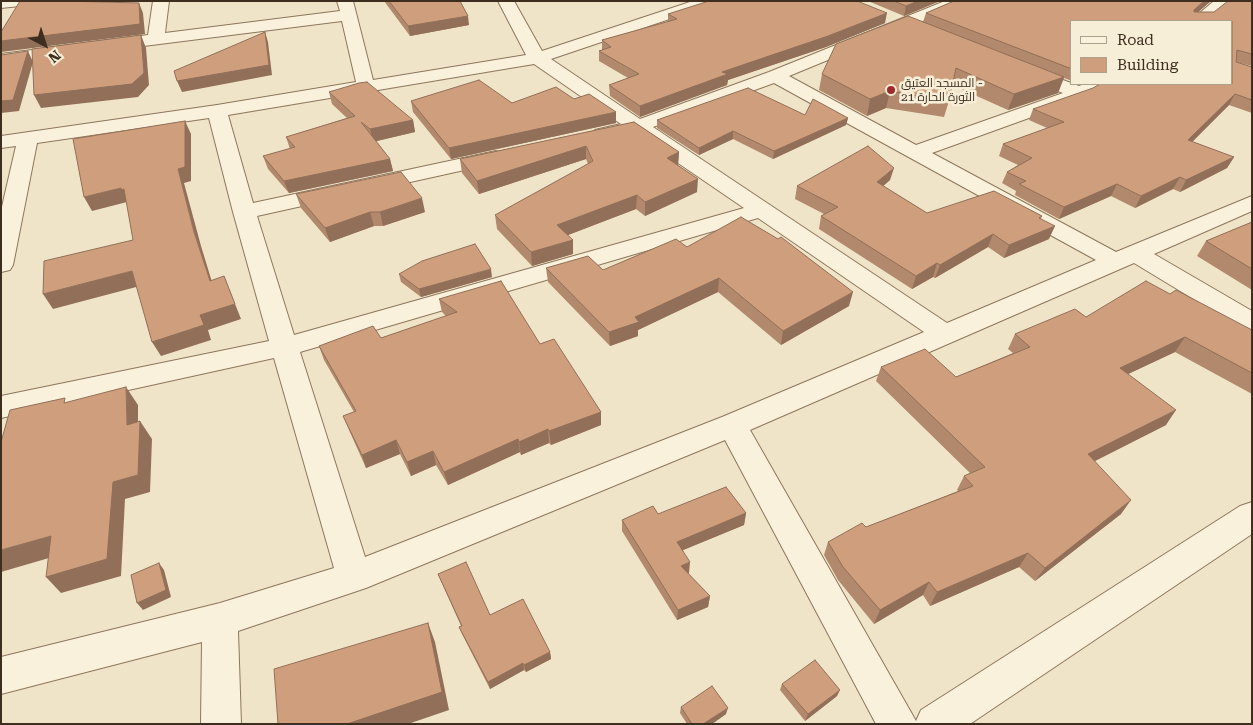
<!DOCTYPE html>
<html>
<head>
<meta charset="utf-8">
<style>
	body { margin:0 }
	#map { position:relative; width:1253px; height:725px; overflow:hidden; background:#f0e4c8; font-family:"Roboto Serif",serif }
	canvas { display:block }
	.frame { position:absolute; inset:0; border:2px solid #3d2e20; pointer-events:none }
	.legend { position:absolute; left:1070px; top:20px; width:162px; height:65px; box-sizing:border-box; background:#f7eed8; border:1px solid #ada18e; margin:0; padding:6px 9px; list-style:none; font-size:15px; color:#3d2e20 }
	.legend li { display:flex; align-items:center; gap:10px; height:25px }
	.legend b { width:25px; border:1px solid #ada18e }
	.north { position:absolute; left:20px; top:20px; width:50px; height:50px; -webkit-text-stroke:4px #f7eed8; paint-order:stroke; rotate:140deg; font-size:14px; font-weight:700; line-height:20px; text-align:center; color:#3d2e20 }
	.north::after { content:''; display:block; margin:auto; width:18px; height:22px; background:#3d2e20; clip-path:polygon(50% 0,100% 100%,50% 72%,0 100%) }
</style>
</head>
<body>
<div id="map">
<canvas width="1253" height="725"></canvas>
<div class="frame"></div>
<ul class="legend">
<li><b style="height:6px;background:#faf1dc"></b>Road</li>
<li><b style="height:14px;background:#cf9f7d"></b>Building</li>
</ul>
<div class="north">N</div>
</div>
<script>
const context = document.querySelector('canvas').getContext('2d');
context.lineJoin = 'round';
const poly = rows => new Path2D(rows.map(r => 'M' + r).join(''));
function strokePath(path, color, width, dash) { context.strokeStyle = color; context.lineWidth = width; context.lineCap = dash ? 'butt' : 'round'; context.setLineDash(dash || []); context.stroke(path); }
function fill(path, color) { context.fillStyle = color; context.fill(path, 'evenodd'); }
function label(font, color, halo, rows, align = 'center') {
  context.font = font + ' "Roboto Serif",Cairo,serif'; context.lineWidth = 5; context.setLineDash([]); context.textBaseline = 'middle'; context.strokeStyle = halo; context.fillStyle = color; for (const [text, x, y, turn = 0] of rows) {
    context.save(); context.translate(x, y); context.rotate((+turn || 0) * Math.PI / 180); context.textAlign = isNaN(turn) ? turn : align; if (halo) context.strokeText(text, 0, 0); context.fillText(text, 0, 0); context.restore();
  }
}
const minor = poly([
	[1,1,28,1,20,6,1,8,1,1],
	[153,1,169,1,165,33,340,11,337,1,353,1,373,80,526,55,498,1,514,1,542,51,693,1,717,1,714,4,551,59,640,119,769,72,945,1,967,1,964,4,789,76,916,145,1063,93,1019,76,1016,72,1019,68,1031,68,1079,86,1084,84,1106,84,1103,88,1087,97,932,153,1116,252,1252,196,1252,211,1154,254,1252,311,1252,332,1243,329,1134,263,750,430,916,721,921,710,1240,506,1252,502,1252,534,970,724,876,724,725,440,366,588,238,631,241,724,201,724,202,642,1,694,1,657,220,603,334,568,274,358,1,418,1,396,269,341,233,212,209,118,37,143,13,265,10,270,1,272,1,211,16,146,1,148,1,136,217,105,356,82,342,21,1,64,1,54,148,35,153,1],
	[534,64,621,124,595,130,592,134,595,138,602,140,634,133,744,208,294,335,257,216,496,163,503,161,506,157,503,153,496,151,253,203,228,115,534,64],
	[774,83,1096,260,947,323,653,127,774,83],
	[758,218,924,332,722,417,365,557,300,352,758,218],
	[1214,1,1232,1,1208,21,1190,21,1214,1]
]);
strokePath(minor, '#8d765c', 2);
fill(minor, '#faf1dc');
fill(poly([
	[384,1,460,1,469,25,410,36],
	[868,1,940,1,904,16],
	[954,1,1211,1,1198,12,1214,12,1252,1,1252,66,1236,62,1252,67,1252,113,1229,105,1192,142,1234,157,1227,168,1180,192,1173,189,1135,208,1111,196,1059,219,1015,195,1016,191,1002,183,1007,172,1018,165,999,156,1003,144,1047,128,1029,120,1033,109,1232,84,1072,21,1072,81,1064,78,1058,93,1008,110,952,85,949,101,944,117,886,108,867,116,819,90,822,74,923,22,926,13],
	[668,14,885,23,826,47,728,80,727,85,640,117,610,96,609,85,628,78,599,61,599,51,602,50,602,40,668,22],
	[329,92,413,120,415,132,376,141,390,159,393,171,289,193,268,169,263,156,290,149,286,137,347,118,332,104],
	[574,99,616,123,451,159,413,112,411,101,512,103],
	[805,115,848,118,846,125,773,159,733,139,699,155,657,128,657,120],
	[634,122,679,152,678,165,697,192,645,216,636,209,567,235,573,240,573,254,532,266,497,229,495,215,588,164,586,159,479,194,462,173,460,159],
	[890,180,883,186,927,213,1042,216,1041,218,1049,239,1004,258,988,247,935,278,933,277,912,289,819,229,821,216,824,214,795,199,797,186],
	[296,194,425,212,383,226,374,226,330,242,301,208],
	[1252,222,1252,290,1197,256,1206,241],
	[687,247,849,306,781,345,718,292,638,330,638,336,610,346,548,282,546,268,603,270],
	[399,274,492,277,421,297,401,282],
	[1170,294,1252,330,1252,394,1175,352,1128,374,1166,425,1095,461,1121,514,1035,581,1019,567,930,606,923,595,874,624,838,580,824,555,828,542,958,491,957,490,964,476,970,473,876,381,881,367,956,377,1013,353,1008,349,1015,334,1086,317],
	[439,299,540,344,601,412,601,425,551,445,549,443,521,455,520,452,448,485,436,465,411,476,400,454,366,468,349,430,343,416,354,412,324,360,319,346,381,338,446,316,442,312],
	[746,513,744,525,683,550,689,573,688,574,710,596,708,607,677,620,622,531,622,520,658,514],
	[438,574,490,615,550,652,551,659,526,672,524,670,490,689,462,634,459,627,461,626,441,581],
	[782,684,837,696,805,721,780,690],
	[681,707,726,714,712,724,687,724,680,713]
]), '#b2896c');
fill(poly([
	[918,1,940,1,904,16,906,6],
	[1204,1,1211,1,1189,20,1194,10],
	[139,3,143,13,145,34,1,52,1,41],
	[887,13,885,23,826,47,728,80,727,85,640,117,640,106,722,72],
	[468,16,469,25,410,36,408,26],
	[265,32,268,42,272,75,182,92,177,81],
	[141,35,146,48,149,85,138,97,41,108,34,95],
	[28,51,33,62,19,111,1,113,1,101],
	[1064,77,1058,93,1008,110,1014,94],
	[890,91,886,108,867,116,870,99],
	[1235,94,1229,105,1182,152,1188,140],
	[616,112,616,123,451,159,449,148],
	[848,118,846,125,773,159,774,151],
	[413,120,415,132,373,142,370,129],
	[185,121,191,134,191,181,184,183,201,246,216,295,210,281,194,232,178,169],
	[733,131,733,139,699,155,699,148],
	[586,146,586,159,479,194,477,181],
	[679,152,678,165,667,158],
	[1234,157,1227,168,1180,192,1186,180],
	[390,159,393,171,289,193,284,181],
	[894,168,890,180,873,195,877,182],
	[1180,177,1173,189,1135,208,1141,196],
	[698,179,697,192,645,216,645,202],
	[1117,184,1111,196,1059,219,1064,207],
	[121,188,124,189,127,202,92,211,84,197],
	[637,195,636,209,558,239,557,225],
	[422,198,425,212,383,226,380,212],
	[370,212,374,226,330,242,325,228],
	[1055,226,1049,239,1004,258,1009,245],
	[993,234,988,247,935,278,940,265],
	[573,240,573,254,532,266,531,252],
	[937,263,933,277,912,289,916,276],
	[491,269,492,277,421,297,419,289],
	[132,271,140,286,53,309,43,294],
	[224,276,241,319,208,330,211,340,161,356,152,342,200,315],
	[719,278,718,292,638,330,638,336,610,346,609,332,635,317],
	[853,292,849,306,781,345,783,331],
	[1185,337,1175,352,1111,382,1120,368],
	[126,387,138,405,138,443,127,425],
	[1176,410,1166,425,1079,469,1088,454],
	[601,412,601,425,551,445,549,431],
	[140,421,152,439,150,492,125,499,121,576,61,593,46,577,113,482],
	[548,429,549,443,521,455,519,442],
	[518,439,520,452,448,485,444,472],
	[396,440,400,454,366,468,362,455],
	[433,451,436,465,411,476,407,462],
	[1131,500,1121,514,1035,581,1045,568],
	[746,513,744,525,676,553,677,542],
	[51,536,66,553,1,572,1,550],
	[1028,553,1019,567,930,606,937,592],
	[690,562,689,573,680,577,681,566],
	[159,563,164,570,171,597,143,610,137,603],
	[929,582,923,595,874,624,880,610],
	[710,596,708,607,677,620,678,610],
	[428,623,435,642,449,710,408,724,347,724],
	[550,652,551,659,526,672,524,665],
	[523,663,524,670,490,689,488,682],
	[840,690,837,696,805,721,808,714],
	[728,708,726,714,712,724,703,724]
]), '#916f58');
const building = poly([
	[20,1,65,1,139,3,140,24,1,41,1,32,20,1],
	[389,1,460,1,468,16,408,26,389,1],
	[709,1,857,1,887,13,828,36,722,72,728,74,640,106,609,85,639,74,599,51,611,47,602,40,677,19,668,14,709,1],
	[894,1,918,1,906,6,894,1],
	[954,1,1204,1,1194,10,1194,12,1214,12,1228,1,1252,1,1252,54,1237,50,1236,62,1252,67,1252,100,1235,94,1188,140,1234,157,1186,180,1180,177,1141,196,1117,184,1064,207,1019,184,1026,181,1007,172,1032,158,1003,144,1064,122,1033,109,1093,88,1100,84,1232,84,1232,21,1072,21,1072,69,926,13,954,1],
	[908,16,1064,77,1014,94,956,68,949,101,890,91,870,99,822,74,836,44,908,16],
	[265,32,269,65,177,81,174,71,265,32],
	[141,35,144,73,132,84,34,95,32,49,141,35],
	[28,51,13,100,1,101,1,55,28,51],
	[479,80,512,103,556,87,574,99,589,94,616,112,449,148,411,101,479,80],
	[367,82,413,120,370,129,361,122,390,159,284,181,263,156,295,147,286,137,355,116,329,92,359,83,367,82],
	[748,88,805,115,813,99,848,118,774,151,733,131,699,148,657,120,748,88],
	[185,121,185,167,178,169,194,232,210,281,224,276,235,304,200,315,204,325,152,342,132,271,43,294,44,261,133,240,124,189,121,190,121,188,84,197,73,139,185,121],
	[634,122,679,152,667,158,698,179,645,202,637,195,557,225,573,240,531,252,495,215,593,161,586,146,477,181,460,159,634,122],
	[868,146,894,168,877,182,927,213,994,191,1042,216,1039,218,1055,226,1009,245,993,234,940,265,937,263,916,276,821,216,838,207,797,186,868,146],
	[401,172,422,198,380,212,370,212,325,228,296,194,401,172],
	[741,217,778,239,781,237,853,292,783,331,719,278,635,317,639,322,609,332,546,268,588,256,603,270,676,239,687,247,741,217],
	[1252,222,1252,269,1206,241,1252,222],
	[475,244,491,269,419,289,399,274,422,261,475,244],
	[501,281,540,344,554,339,601,412,549,431,548,429,519,442,518,439,444,472,433,451,407,462,396,440,362,455,343,416,356,411,319,346,373,326,381,338,457,312,439,299,501,281],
	[1146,281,1170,294,1176,290,1252,330,1252,373,1185,337,1120,368,1176,410,1088,454,1131,500,1045,568,1028,553,937,592,929,582,880,610,843,567,828,542,862,523,866,527,973,486,964,476,985,467,881,367,925,349,956,377,1030,347,1015,334,1075,309,1086,317,1146,281],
	[126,387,127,425,140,421,138,475,113,482,107,559,46,577,51,536,1,550,1,442,10,410,65,398,64,403,126,387],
	[726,487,746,513,677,542,690,562,681,566,710,596,678,610,622,520,653,506,658,514,726,487],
	[466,562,490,615,523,599,550,652,524,665,523,663,488,682,459,627,462,626,438,574,466,562],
	[159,563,166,590,137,603,131,575,159,563],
	[428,623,442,692,347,724,278,724,274,669,428,623],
	[815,660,840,690,808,714,782,684,815,660],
	[712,686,728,708,703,724,692,724,681,707,712,686]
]);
fill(building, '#cf9f7d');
strokePath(building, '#916f58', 1);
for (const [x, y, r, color] of [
	[891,90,5,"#9e2a2b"]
]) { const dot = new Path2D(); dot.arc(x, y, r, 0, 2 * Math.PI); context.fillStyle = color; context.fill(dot); strokePath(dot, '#f7eed8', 2); }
label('12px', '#3d2e20', '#f7eed8', [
	["المسجد العتيق -",901,83],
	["الثورة الحارة 21",901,97]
], 'left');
</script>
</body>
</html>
